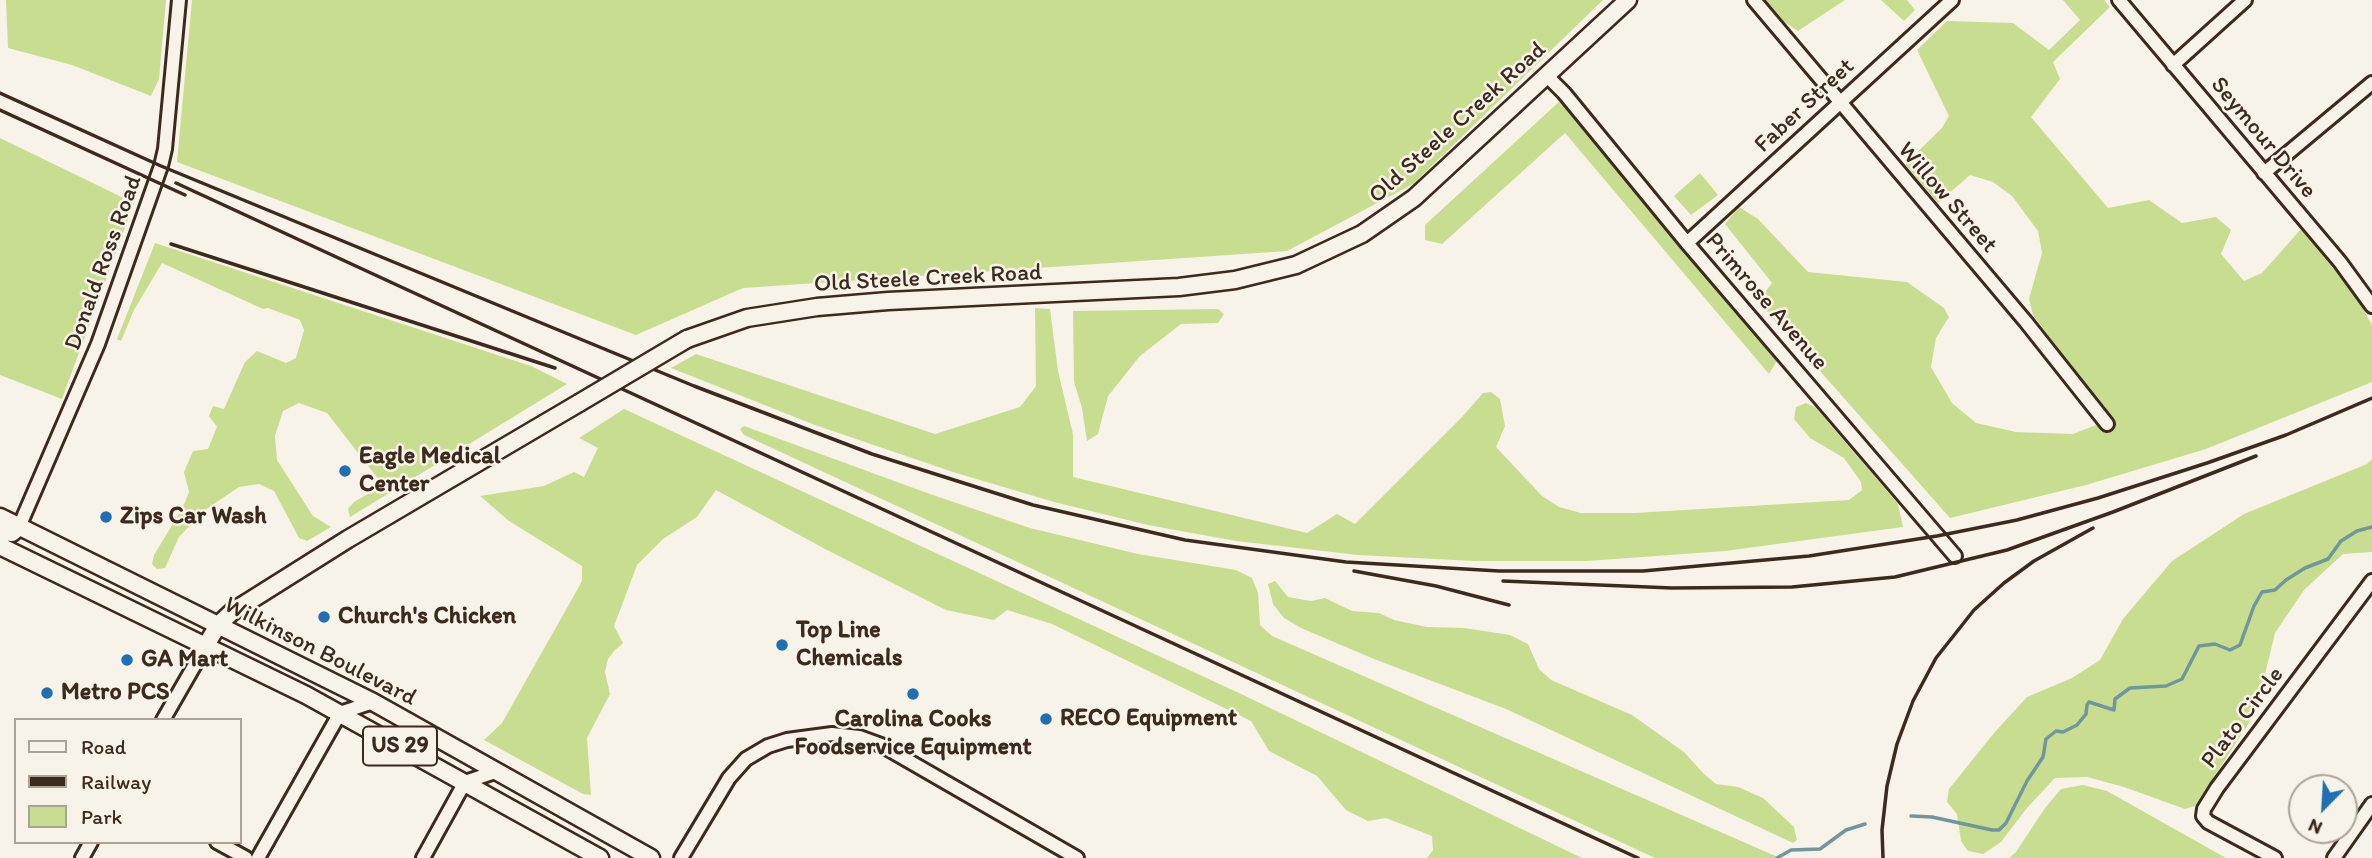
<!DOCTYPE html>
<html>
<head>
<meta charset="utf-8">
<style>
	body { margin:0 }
	#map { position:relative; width:2372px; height:858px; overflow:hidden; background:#f7f3e8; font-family:Itim,sans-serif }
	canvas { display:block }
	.legend { position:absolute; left:14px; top:718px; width:228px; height:126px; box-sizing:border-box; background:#f7f3e8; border:2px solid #aca397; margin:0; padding:9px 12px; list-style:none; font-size:21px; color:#3b2a1e }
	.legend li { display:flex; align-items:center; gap:14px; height:35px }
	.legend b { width:35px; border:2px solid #aca397 }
	.north { position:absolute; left:2288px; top:774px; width:70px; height:70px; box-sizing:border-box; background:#f7f3e8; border:2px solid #aca397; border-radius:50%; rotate:204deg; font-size:19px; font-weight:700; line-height:28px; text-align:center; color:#3b2a1e }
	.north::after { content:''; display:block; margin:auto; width:24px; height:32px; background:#1f6fb2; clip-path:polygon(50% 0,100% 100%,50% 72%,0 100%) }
</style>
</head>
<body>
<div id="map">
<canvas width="2372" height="858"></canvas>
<ul class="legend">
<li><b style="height:9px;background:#f7f3e8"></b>Road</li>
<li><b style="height:9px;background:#3b2a1e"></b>Railway</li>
<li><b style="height:19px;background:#c9dd91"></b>Park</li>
</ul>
<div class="north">N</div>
</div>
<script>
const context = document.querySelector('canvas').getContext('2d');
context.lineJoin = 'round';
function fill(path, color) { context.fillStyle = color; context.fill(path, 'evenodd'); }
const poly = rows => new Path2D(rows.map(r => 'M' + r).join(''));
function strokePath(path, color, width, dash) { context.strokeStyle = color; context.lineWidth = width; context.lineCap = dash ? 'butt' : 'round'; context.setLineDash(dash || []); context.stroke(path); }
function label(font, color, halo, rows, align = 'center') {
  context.font = font + ' Itim,sans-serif'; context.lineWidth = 5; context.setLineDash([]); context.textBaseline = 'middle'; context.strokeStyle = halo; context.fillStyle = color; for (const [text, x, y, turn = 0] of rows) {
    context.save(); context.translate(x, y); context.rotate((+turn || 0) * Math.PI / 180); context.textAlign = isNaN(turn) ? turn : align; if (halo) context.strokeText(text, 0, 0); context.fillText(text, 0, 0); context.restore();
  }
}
fill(poly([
	[6,0,166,0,159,79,151,96,72,65,8,48],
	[192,0,1603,0,1413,184,1287,251,743,288,636,335,177,162],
	[1764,0,1845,0,1798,31,1780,19],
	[1881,0,1907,0,1915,10,1904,21],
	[2063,0,2104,0,2110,7,2053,62,2060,79,2031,117,2108,208,2149,200,2182,223,2216,217,2231,230,2221,254,2244,281,2262,273,2301,229,2355,295,2372,325,2372,382,2206,449,2086,485,1950,518,1758,301,1772,283,1725,224,1739,207,1758,219,1808,272,1907,282,1944,308,1949,317,1936,338,1931,367,1952,403,1976,423,2016,432,2073,434,2096,425,2104,410,2033,315,2029,299,2042,253,2038,231,2012,196,1993,182,1970,175,1938,203,1905,164,1942,128,1949,116,1917,50,1947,21,2013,23,2049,50,2080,20],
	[1561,100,1778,359,1769,374,1565,133,1442,244,1425,240,1425,225],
	[0,138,134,203,62,399,0,375],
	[1700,173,1718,195,1691,215,1674,196],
	[155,243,531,366,567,384,350,517,348,509,354,502,376,489,379,480,327,413,299,403,283,411,275,436,277,460,313,516,331,527,307,541,299,538,274,491,259,484,239,487,205,510,179,537,165,568,157,569,152,564,154,555,183,507,189,492,184,472,193,451,208,449,217,427,209,416,213,406,224,409,245,362,257,351,286,363,296,358,304,330,300,320,268,308,263,309,162,263,134,310,121,341,117,339],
	[1035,308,1050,309,1058,371,1073,434,1073,477,1307,533,1337,514,1355,524,1462,417,1483,393,1491,392,1500,399,1505,426,1496,447,1542,496,1559,507,1581,513,1635,513,1849,500,1862,490,1861,482,1844,458,1810,438,1794,419,1796,407,1806,403,1815,407,1898,504,1903,527,1725,551,1587,561,1473,561,1358,555,1236,541,1148,525,1054,502,953,472,815,425,671,368,696,354,935,434,1020,407,1036,386],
	[1218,309,1224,314,1218,323,1181,324,1140,356,1108,396,1098,434,1087,441,1082,408,1074,382,1073,311],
	[624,409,1239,693,1582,858,1427,858,1433,850,1432,836,1386,818,1368,821,1346,810,1317,776,1269,751,1251,721,1052,624,1007,610,994,620,946,610,827,550,716,490,697,517,663,539,637,565,614,626,623,643,614,651,608,659,605,672,610,694,587,738,591,795,583,794,484,740,502,723,572,599,582,581,582,566,509,521,480,496,544,486,574,472,584,477,598,448,579,438],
	[744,426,930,494,1030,528,1138,554,1236,570,1252,578,1258,593,1260,625,1272,636,1780,858,1655,858,744,435,740,429],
	[2372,459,2372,552,2343,554,2304,590,2275,633,2256,712,2195,806,2185,809,2124,787,2087,777,2055,778,2027,808,2001,842,1983,854,1968,851,1961,841,1957,814,1947,802,1949,789,1994,733,2027,697,2072,678,2100,660,2123,619,2172,561,2244,514,2367,464],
	[1275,581,1288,597,1311,601,1325,598,1352,611,1379,613,1394,620,1427,627,1464,628,1510,635,1528,644,1539,669,1551,680,1632,715,1684,752,1704,774,1716,784,1738,787,1763,798,1794,827,1797,840,1793,843,1506,709,1374,659,1301,628,1284,618,1273,604,1268,584],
	[2083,785,2107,791,2226,858,2009,858,2016,852,2045,808,2061,789]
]), '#c9dd91');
strokePath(poly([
	[1911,816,1932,817,1992,830,1999,830,2006,823,2027,781,2043,757,2046,739,2056,731,2063,732,2077,725,2086,714,2087,705,2089,702,2114,710,2115,699,2130,688,2166,686,2182,679,2199,646,2215,644,2230,650,2240,645,2254,606,2262,592,2275,590,2286,580,2305,568,2328,559,2341,541,2357,531,2372,527],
	[1777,858,1791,850,1820,849,1846,830,1865,824]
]), '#6f979d', 3.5);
const minor = poly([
	[1754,0,2026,322,2107,424],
	[2119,0,2340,262,2372,306],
	[2173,65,2245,0],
	[1546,75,1564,93,1687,243,1955,556],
	[2264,173,2372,83],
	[1687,243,1952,0],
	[19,527,98,344,161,166,165,149,179,0],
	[163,720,205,647],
	[217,842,246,858],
	[82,858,91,842],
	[258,858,340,713,373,702],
	[423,858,465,782,495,772],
	[681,858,729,778,746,759,768,746,787,740,832,734,859,737,881,745,1077,858],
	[2275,858,2208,822,2203,816,2204,809,2217,788,2372,581],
	[2334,858,2372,804]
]);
const major = poly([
	[687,339,747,318,817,307,888,301,1179,287,1235,280,1296,265,1362,234,1414,198,1628,0],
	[0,517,373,702,651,858],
	[0,532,12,533,19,527],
	[0,546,306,695,600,858],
	[205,647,218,625,232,612,348,539,579,403]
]);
strokePath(minor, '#3b2a1e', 18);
strokePath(major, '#3b2a1e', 21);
strokePath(minor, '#f7f3e8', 12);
strokePath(major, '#f7f3e8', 16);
strokePath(poly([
	[0,93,161,166,694,386,872,454,1033,505,1185,540,1346,562,1499,571,1643,571,1809,556,1937,536,2017,520,2098,498,2207,463,2286,435,2372,398],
	[0,110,185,195],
	[176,183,1638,858],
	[171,244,555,368],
	[1354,571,1436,586,1509,605],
	[1503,581,1672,588,1792,587,1895,577,2007,550,2113,512,2256,456],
	[1883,858,1882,830,1887,786,1897,744,1913,701,1936,658,1974,610,2004,583,2034,561,2093,528]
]), '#3b2a1e', 3.5);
const majorBridge = poly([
	[579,403,687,339]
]);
strokePath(majorBridge, '#3b2a1e', 21, []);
strokePath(majorBridge, '#f7f3e8', 16);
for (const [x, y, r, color] of [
	[345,471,7,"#1f6fb2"],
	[106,517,7,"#1f6fb2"],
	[324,617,7,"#1f6fb2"],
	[782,645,7,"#1f6fb2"],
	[127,660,7,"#1f6fb2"],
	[47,693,7,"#1f6fb2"],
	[913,694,7,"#1f6fb2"],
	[1046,719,7,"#1f6fb2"]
]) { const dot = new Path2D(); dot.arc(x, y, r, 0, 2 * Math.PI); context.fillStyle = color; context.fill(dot); strokePath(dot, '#f7f3e8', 2.5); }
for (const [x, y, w] of [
	[400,746,74]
]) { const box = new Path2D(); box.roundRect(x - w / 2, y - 19.5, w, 39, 5); context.fillStyle = '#f7f3e8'; context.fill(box); strokePath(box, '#3b2a1e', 2); }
label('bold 23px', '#3b2a1e', null, [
	["US 29",400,746]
]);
label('24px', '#3b2a1e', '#f7f3e8', [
	["Faber Street",1805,106,-43],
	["Old Steele Creek Road",1458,123,-42],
	["Seymour Drive",2263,138,50],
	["Willow Street",1947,198,49],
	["Donald Ross Road",104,263,-70],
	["Old Steele Creek Road",928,279,-3],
	["Primrose Avenue",1766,302,49],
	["Wilkinson Boulevard",320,652,27],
	["Plato Circle",2243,718,-53]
]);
label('bold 24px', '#3b2a1e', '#f7f3e8', [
	["Eagle Medical",359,457],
	["Center",359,485],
	["Zips Car Wash",120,517],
	["Church's Chicken",338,617],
	["Top Line",796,631],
	["Chemicals",796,659],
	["GA Mart",141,660],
	["Metro PCS",61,693],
	["RECO Equipment",1060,719],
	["Carolina Cooks",913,720,"center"],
	["Foodservice Equipment",913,748,"center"]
], 'left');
</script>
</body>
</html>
